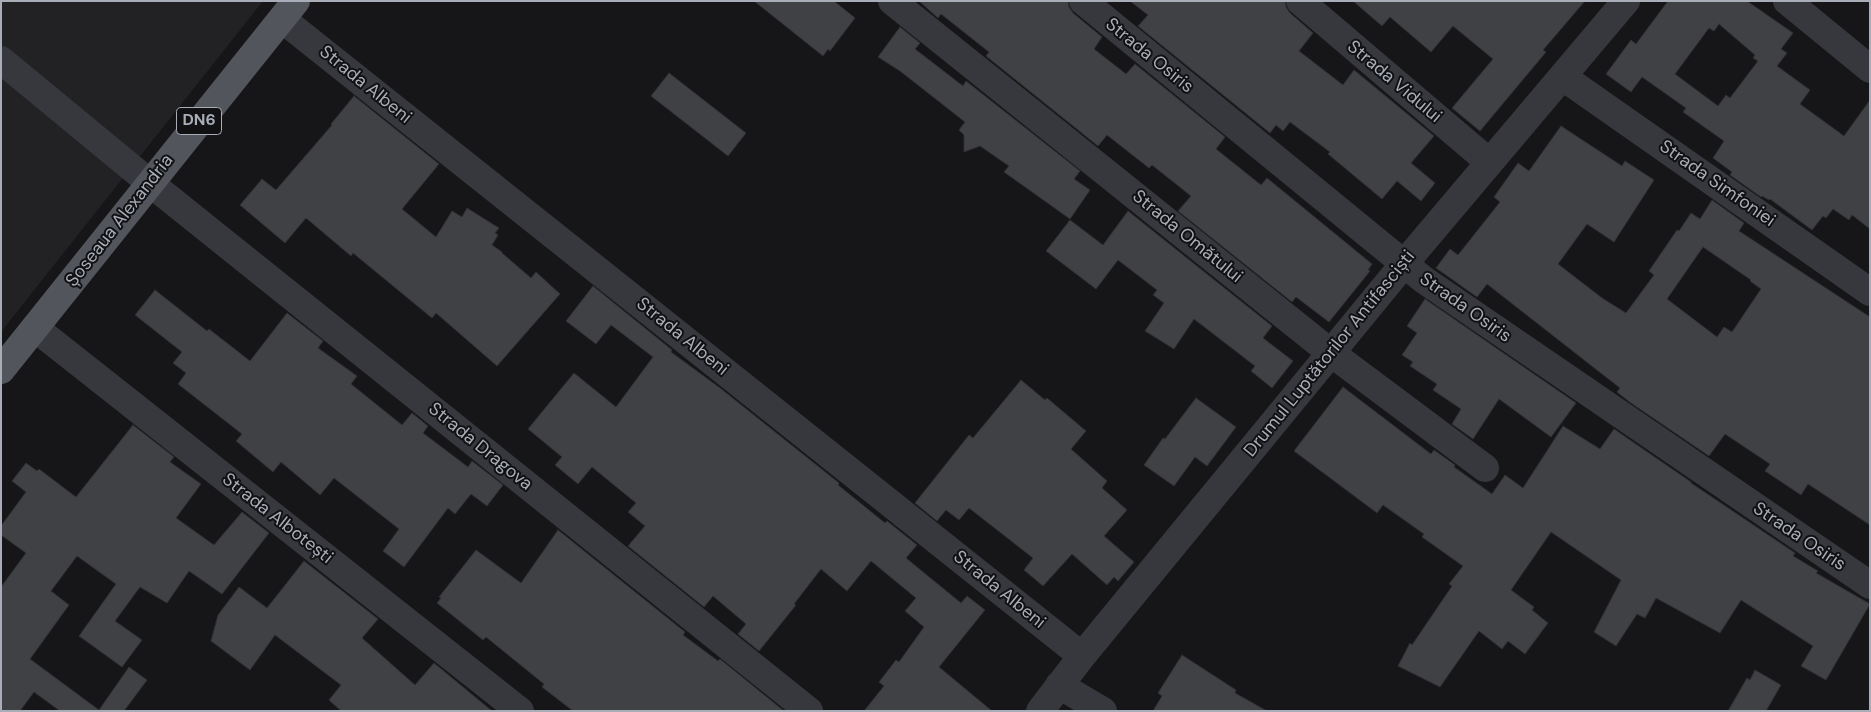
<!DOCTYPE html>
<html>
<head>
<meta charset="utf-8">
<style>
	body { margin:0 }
	#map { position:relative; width:1871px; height:712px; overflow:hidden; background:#161618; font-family:"DM Sans",sans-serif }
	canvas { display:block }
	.frame { position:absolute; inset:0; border:2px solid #a8adb8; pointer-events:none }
</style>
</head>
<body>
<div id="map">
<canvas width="1871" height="712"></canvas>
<div class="frame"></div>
</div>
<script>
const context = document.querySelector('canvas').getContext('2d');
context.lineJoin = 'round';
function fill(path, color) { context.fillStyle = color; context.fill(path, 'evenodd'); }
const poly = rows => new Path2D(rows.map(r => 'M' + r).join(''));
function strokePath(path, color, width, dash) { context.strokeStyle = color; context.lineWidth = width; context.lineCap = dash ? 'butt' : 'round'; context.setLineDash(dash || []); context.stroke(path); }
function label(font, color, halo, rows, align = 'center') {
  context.font = font + ' "DM Sans",sans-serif'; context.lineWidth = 4; context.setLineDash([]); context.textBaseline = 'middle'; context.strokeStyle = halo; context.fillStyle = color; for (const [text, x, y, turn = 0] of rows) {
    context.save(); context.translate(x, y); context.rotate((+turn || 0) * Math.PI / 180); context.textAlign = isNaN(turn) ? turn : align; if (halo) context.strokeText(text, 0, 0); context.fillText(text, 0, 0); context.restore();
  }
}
fill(poly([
	[1,1,263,1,1,332]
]), '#222225');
const building = poly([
	[754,1,834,1,855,18,830,51,828,49,823,56,754,1],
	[919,1,1068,1,1069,7,1073,13,1102,37,1094,49,1126,74,1135,64,1225,137,1216,149,1261,185,1267,178,1372,264,1368,270,1370,271,1329,322,1296,297,1292,302,1178,211,1191,196,1152,165,1149,168,1107,135,1098,146,986,56,989,52,941,14,938,18,919,1],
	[1130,1,1285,1,1286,7,1290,13,1313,33,1299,51,1343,85,1354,70,1434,136,1411,163,1435,183,1421,201,1397,181,1382,199,1328,154,1330,152,1290,122,1283,131,1276,125,1270,133,1138,26,1148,15,1130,1],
	[1353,1,1585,1,1543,50,1546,52,1480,131,1452,108,1493,59,1453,26,1431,52,1390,17,1382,26,1353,1],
	[1668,1,1747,1,1793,33,1781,49,1787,53,1777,66,1810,90,1800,104,1844,136,1870,100,1870,229,1852,215,1849,220,1833,209,1826,218,1823,216,1812,230,1770,199,1769,200,1762,196,1761,197,1730,175,1732,172,1713,158,1724,141,1683,112,1686,108,1642,77,1631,92,1606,74,1631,40,1636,44,1668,1],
	[1719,24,1755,55,1753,58,1758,61,1730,98,1726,95,1718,106,1675,74,1709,28,1714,31,1719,24],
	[900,27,920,43,915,49,963,86,966,81,1080,171,1074,179,1090,190,1070,219,1004,172,1009,166,980,146,964,152,964,135,959,130,965,122,900,71,878,57,900,27],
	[669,73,746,133,728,156,651,96,669,73],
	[354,96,439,164,402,209,436,237,452,211,462,217,467,208,499,228,495,233,498,235,492,245,502,252,502,253,531,278,536,272,560,294,497,366,436,313,432,318,353,253,351,256,306,218,285,243,240,205,262,179,276,190,332,125,331,124,354,96],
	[1561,126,1622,166,1625,161,1654,180,1614,242,1587,224,1558,264,1602,298,1626,313,1654,275,1649,271,1677,230,1679,231,1691,213,1700,219,1712,200,1744,223,1739,231,1870,317,1870,525,1808,484,1801,495,1765,471,1770,464,1725,434,1709,456,1631,403,1617,392,1620,388,1487,284,1477,297,1436,268,1450,249,1458,255,1500,202,1494,197,1518,163,1529,171,1561,126],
	[1703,247,1751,280,1750,281,1761,289,1732,332,1724,327,1717,337,1667,299,1703,247],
	[1128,211,1272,326,1263,338,1293,361,1272,388,1251,371,1255,366,1194,319,1174,349,1145,331,1164,303,1153,295,1157,290,1118,260,1096,289,1046,251,1070,220,1103,245,1128,211],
	[593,286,672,350,671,352,720,388,839,483,838,485,885,523,887,521,917,545,906,558,961,603,967,596,985,610,939,667,992,711,864,711,884,686,879,682,896,660,899,662,924,627,905,611,916,598,871,561,847,591,821,569,794,604,796,605,759,651,738,634,746,624,713,596,704,607,628,546,645,526,628,512,636,503,592,467,578,484,555,465,562,457,528,429,574,373,616,407,653,357,611,325,596,344,566,321,593,286],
	[155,290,207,331,209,329,250,361,287,313,323,341,318,348,357,376,351,384,402,425,412,413,428,426,423,433,468,467,472,461,503,485,487,506,471,494,455,514,448,508,404,567,383,551,399,529,334,478,320,495,281,462,273,472,236,441,242,434,178,384,186,373,173,363,182,352,135,315,155,290],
	[1425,299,1576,403,1551,437,1499,399,1473,439,1452,424,1461,409,1433,390,1437,384,1410,366,1413,362,1402,355,1417,333,1407,326,1425,299],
	[1021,380,1045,400,1047,398,1086,431,1071,449,1107,481,1102,488,1127,510,1104,536,1134,562,1118,581,1114,577,1107,585,1072,554,1043,586,1024,570,1033,558,969,508,959,520,946,510,937,521,915,503,969,435,973,438,1021,380],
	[1343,387,1431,454,1434,450,1455,465,1454,467,1492,494,1505,475,1523,488,1563,426,1600,449,1614,429,1691,482,1691,483,1795,553,1793,556,1818,571,1816,573,1870,604,1826,680,1801,666,1813,646,1741,600,1720,633,1656,598,1645,618,1637,614,1616,646,1594,632,1621,580,1551,532,1511,590,1534,607,1532,610,1548,623,1525,654,1508,641,1502,649,1479,631,1440,687,1398,666,1410,643,1412,645,1452,586,1449,584,1463,566,1422,537,1424,534,1383,505,1377,513,1294,451,1343,387],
	[1196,398,1236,427,1207,466,1195,457,1174,486,1144,465,1163,438,1165,439,1196,398],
	[133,425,174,457,170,462,201,484,176,518,214,545,242,512,269,533,222,594,189,571,167,603,140,587,115,621,142,640,122,667,79,636,116,584,77,556,51,591,69,605,30,659,99,710,129,667,147,680,124,711,60,711,34,692,20,711,1,711,1,587,26,553,1,535,1,526,26,492,12,481,26,463,37,471,39,469,76,497,133,425],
	[558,530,685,632,683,635,718,661,720,659,784,711,573,711,542,687,544,684,486,637,483,640,437,603,441,598,439,597,476,550,521,583,558,530],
	[304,561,378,619,362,638,415,685,434,663,492,711,341,711,329,700,341,685,275,635,250,670,211,641,218,615,239,587,267,608,304,561],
	[1182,655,1236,690,1235,693,1267,711,1153,711,1162,696,1158,693,1182,655],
	[1755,670,1781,685,1766,711,1728,711,1747,678,1750,680,1755,670]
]);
fill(building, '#404145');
strokePath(building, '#303034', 1);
strokePath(poly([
	[892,1,1331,353,1485,468],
	[1083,1,1424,280,1870,585],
	[1300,1,1489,162],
	[1787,1,1870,69],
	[282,19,1082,656],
	[1,60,150,183,809,711],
	[1563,77,1870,292],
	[35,328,520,711],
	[1059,685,1103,711],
	[1040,711,1082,656,1403,265,1626,1]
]), '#37383d', 28);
strokePath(poly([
	[1,370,296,1]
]), '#53555c', 28);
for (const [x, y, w] of [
	[199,121,45]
]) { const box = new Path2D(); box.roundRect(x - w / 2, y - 13.5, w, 27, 4); context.fillStyle = '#111113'; context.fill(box); strokePath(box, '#a8adb8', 1); }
label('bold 16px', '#a8adb8', null, [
	["DN6",199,121]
]);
label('18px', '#a8adb8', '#111113', [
	["Strada Osiris",1149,56,39],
	["Strada Vidului",1394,82,40],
	["Strada Albeni",365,85,39],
	["Strada Simfoniei",1717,184,35],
	["Șoseaua Alexandria",120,221,-52],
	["Strada Omătului",1187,237,39],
	["Strada Osiris",1465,308,35],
	["Strada Albeni",682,337,39],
	["Drumul Luptătorilor Antifasciști",1330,354,-51],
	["Strada Dragova",480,447,39],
	["Strada Albotești",277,519,38],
	["Strada Osiris",1799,537,34],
	["Strada Albeni",999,590,39]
]);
</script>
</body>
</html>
